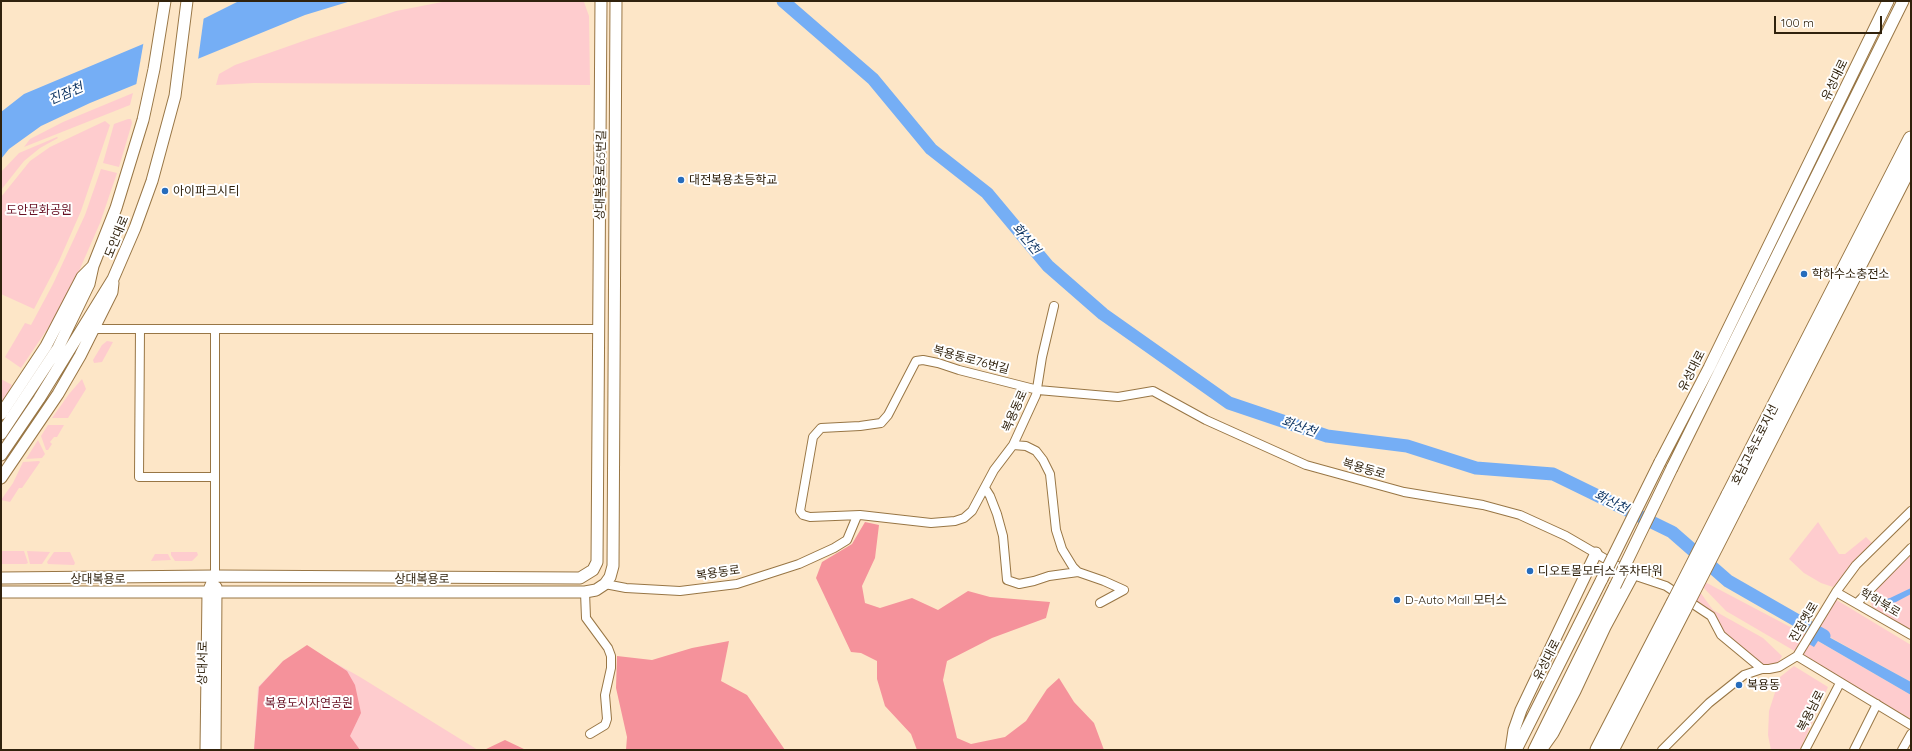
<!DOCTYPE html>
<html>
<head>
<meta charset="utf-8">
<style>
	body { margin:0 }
	#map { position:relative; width:1912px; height:751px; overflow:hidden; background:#fde6c7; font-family:Quicksand,sans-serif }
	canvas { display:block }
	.frame { position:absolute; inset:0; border:2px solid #30220d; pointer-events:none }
	.scale { position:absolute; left:1774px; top:16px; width:108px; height:18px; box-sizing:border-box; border:2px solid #30220d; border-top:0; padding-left:5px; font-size:12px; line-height:14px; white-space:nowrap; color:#30220d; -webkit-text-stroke:3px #fff; paint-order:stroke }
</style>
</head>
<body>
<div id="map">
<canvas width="1912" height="751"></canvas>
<div class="frame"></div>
<div class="scale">100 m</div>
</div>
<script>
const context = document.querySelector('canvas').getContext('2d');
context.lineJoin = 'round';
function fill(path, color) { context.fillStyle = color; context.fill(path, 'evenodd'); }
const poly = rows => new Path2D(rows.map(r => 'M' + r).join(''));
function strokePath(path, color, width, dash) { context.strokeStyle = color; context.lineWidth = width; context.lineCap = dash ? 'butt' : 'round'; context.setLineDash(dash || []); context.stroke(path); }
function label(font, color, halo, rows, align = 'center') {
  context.font = font + ' Quicksand,"Noto Sans KR",sans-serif'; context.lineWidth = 4; context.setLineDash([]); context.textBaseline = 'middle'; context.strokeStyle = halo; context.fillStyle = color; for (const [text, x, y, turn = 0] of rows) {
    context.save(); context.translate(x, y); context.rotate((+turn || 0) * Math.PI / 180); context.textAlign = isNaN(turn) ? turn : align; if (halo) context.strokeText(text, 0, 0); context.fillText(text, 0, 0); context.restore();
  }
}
fill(poly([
	[442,2,584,2,589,16,590,85,254,83,216,85,219,74,235,65,309,39,396,11],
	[133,93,130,105,24,147,30,139,63,122],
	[128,119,131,119,132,123,119,167,103,163,114,124],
	[105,121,110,125,81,211,59,261,34,309,1,294,1,197,30,161,50,147],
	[57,137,58,138,40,148,24,161,1,190,1,172,19,153],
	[101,169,117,173,100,223,65,303,21,368,5,357,25,323,31,325,53,284,85,215],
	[107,341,113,342,102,362,94,363,93,360,102,345],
	[1,379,12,385,1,404],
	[82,379,86,389,68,418,52,418,69,394],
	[48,425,64,425,57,437,54,437,50,442,52,444,48,450,46,450,41,436],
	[38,440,45,454,42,458,26,459],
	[39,461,40,462,22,488,19,488,10,502,1,500,13,483,23,462],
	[1818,522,1839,554,1845,554,1866,537,1873,544,1833,587,1821,583,1804,573,1789,559],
	[1,551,24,551,28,563,26,564,1,564],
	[27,551,50,552,42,564,30,564],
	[54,552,70,552,75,563,74,565,48,564,47,562],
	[171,552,197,552,198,555,192,561,175,561,171,555],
	[155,554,168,554,171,560,151,561],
	[1911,555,1911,631,1872,607,1869,595],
	[1703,581,1796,630,1797,629,1911,695,1911,719,1726,611,1700,584],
	[1697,591,1700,592,1713,610,1763,638,1782,656,1778,663,1763,666,1723,633,1693,599],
	[1835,599,1911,645,1911,682,1817,630],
	[307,647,360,677,478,750,254,750,258,687,283,661],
	[1794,666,1828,687,1800,750,1771,750,1768,735,1769,711,1780,677]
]), '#feccce');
fill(poly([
	[865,522,879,525,875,558,862,586,865,603,880,608,912,598,938,610,968,591,990,597,1050,602,1046,618,992,638,947,661,943,680,957,738,971,744,1005,737,1026,721,1047,689,1059,678,1074,702,1094,723,1104,750,917,750,911,734,885,706,877,679,877,661,861,653,851,652,816,578,822,562,852,544],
	[729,641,721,681,747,695,785,750,626,750,627,737,616,688,617,656,652,660,692,648],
	[307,645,347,671,355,685,361,713,350,736,360,750,254,750,259,687,283,661],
	[505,740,526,750,484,750]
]), '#f5929b');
fill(poly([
	[239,1,351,1,305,15,90,103,41,126,9,149,1,159,1,112,24,94,205,18],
	[1911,588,1911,594,1896,602,1884,605,1882,600,1890,598],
	[1816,630,1911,682,1911,695,1818,641,1814,647,1809,644]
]), '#75aef5');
fill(poly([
	[204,16,198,60,136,86,144,40]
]), '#fde6c7');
strokePath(poly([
	[783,1,873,79,931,149,987,193,1048,266,1103,314,1229,403,1327,436,1407,446,1476,468,1553,474,1672,532,1728,581,1824,636]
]), '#75aef5', 13);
const street = poly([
	[95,329,598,329],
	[140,329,139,477,215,477],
	[1013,445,1026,446,1036,451,1043,460,1050,474,1056,530,1062,549,1073,567,1078,572,1104,581,1124,590,1100,603],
	[985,488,990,496,997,514,1003,536,1007,580,1019,584,1034,581,1049,576,1078,572],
	[860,515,810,517,803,515,800,511,813,437,821,428,860,426,881,423,888,415,916,361,923,360,938,363,959,370,1038,390,1118,397,1153,391,1206,420,1306,465,1404,492,1483,505,1520,515,1566,536,1633,575,1666,586,1711,616,1721,635,1762,669],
	[215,576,215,330],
	[605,584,626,588,680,591,737,584,799,564,834,548,847,540,857,516,860,515,931,523,955,521,964,518,972,511,994,470,1013,445,1036,395,1042,357,1054,306],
	[585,592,586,618,608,648,611,656,611,668,605,695,607,719,605,725,590,734],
	[1836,592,1911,635],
	[1857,603,1911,548],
	[1797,656,1911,725],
	[1662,750,1709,703,1744,675,1762,669,1769,669,1779,667,1797,656,1836,592,1856,565,1911,511],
	[1805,750,1840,683],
	[1854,750,1877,704],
	[1902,750,1911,734]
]);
const secondary = poly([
	[1,414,46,346,82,277,93,266],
	[1,434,58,348,89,284,93,266,116,208,143,120,154,69,165,1],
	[1,455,39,399,113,279,135,228,152,181,175,96,187,1],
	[1660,462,1709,368,1888,1],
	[1672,468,1903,1],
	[1,478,58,394,80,356,112,292,113,283],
	[1,578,215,576,580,578,593,570,597,562,601,1],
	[1,592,585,592,596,590,605,584,610,577,613,566,616,1],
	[206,750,208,592,215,576],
	[215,750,216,587],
	[1511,750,1514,730,1521,710,1596,553],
	[1516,750,1602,579],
	[1534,750,1615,586],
	[1541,750,1553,733,1575,691,1605,627,1633,575]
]);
const highway = poly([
	[1729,495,1911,139],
	[1738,502,1911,163],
	[1598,750,1674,603],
	[1611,750,1684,608]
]);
strokePath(street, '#987645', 10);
strokePath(secondary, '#987645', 13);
strokePath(highway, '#987645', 17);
strokePath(street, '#fff', 8);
strokePath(secondary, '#fff', 11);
strokePath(highway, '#fff', 15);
const secondaryBridge = poly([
	[1602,579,1660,462],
	[1615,586,1672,468]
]);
const highwayBridge = poly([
	[1674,603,1729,495],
	[1684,608,1738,502]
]);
strokePath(secondaryBridge, '#987645', 13, []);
strokePath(highwayBridge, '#987645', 17, []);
strokePath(secondaryBridge, '#fff', 11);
strokePath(highwayBridge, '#fff', 15);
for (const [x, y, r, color] of [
	[681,180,4,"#266cbc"],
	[165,191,4,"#266cbc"],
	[1804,274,4,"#266cbc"],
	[1530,571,4,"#266cbc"],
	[1397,600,4,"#266cbc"],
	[1739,685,4,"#266cbc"]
]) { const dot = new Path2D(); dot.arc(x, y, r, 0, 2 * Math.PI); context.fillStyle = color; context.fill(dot); strokePath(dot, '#fff', 1.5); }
label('12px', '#30220d', '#fff', [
	["유성대로",1835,80,-64],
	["상대복용로65번길",601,175,-89],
	["도안대로",117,237,-68],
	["복용동로76번길",971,360,15],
	["유성대로",1692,371,-63],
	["복용동로",1015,411,-66],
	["호남고속도로지선",1755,445,-63],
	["복용동로",1364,469,16],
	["복용동로",718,573,-8],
	["상대복용로",98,579],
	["상대복용로",422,579],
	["학하북로",1880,603,30],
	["진잠옛로",1804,622,-59],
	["유성대로",1547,660,-63],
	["상대서로",203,663,-89],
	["복용남로",1811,711,-63]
]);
label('12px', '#30220d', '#fff', [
	["대전복용초등학교",689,180],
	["아이파크시티",173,191],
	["학하수소충전소",1812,274],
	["디오토몰모터스 주차타워",1538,571],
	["D-Auto Mall 모터스",1405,600],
	["복용동",1747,685]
], 'left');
label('12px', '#681124', '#fff', [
	["도안문화공원",39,210],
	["복용도시자연공원",309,703]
]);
label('italic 13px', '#133966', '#fff', [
	["진잠천",66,94,-23],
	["화산천",1026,239,50],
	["화산천",1299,427,19],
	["화산천",1611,502,26]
]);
</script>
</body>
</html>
